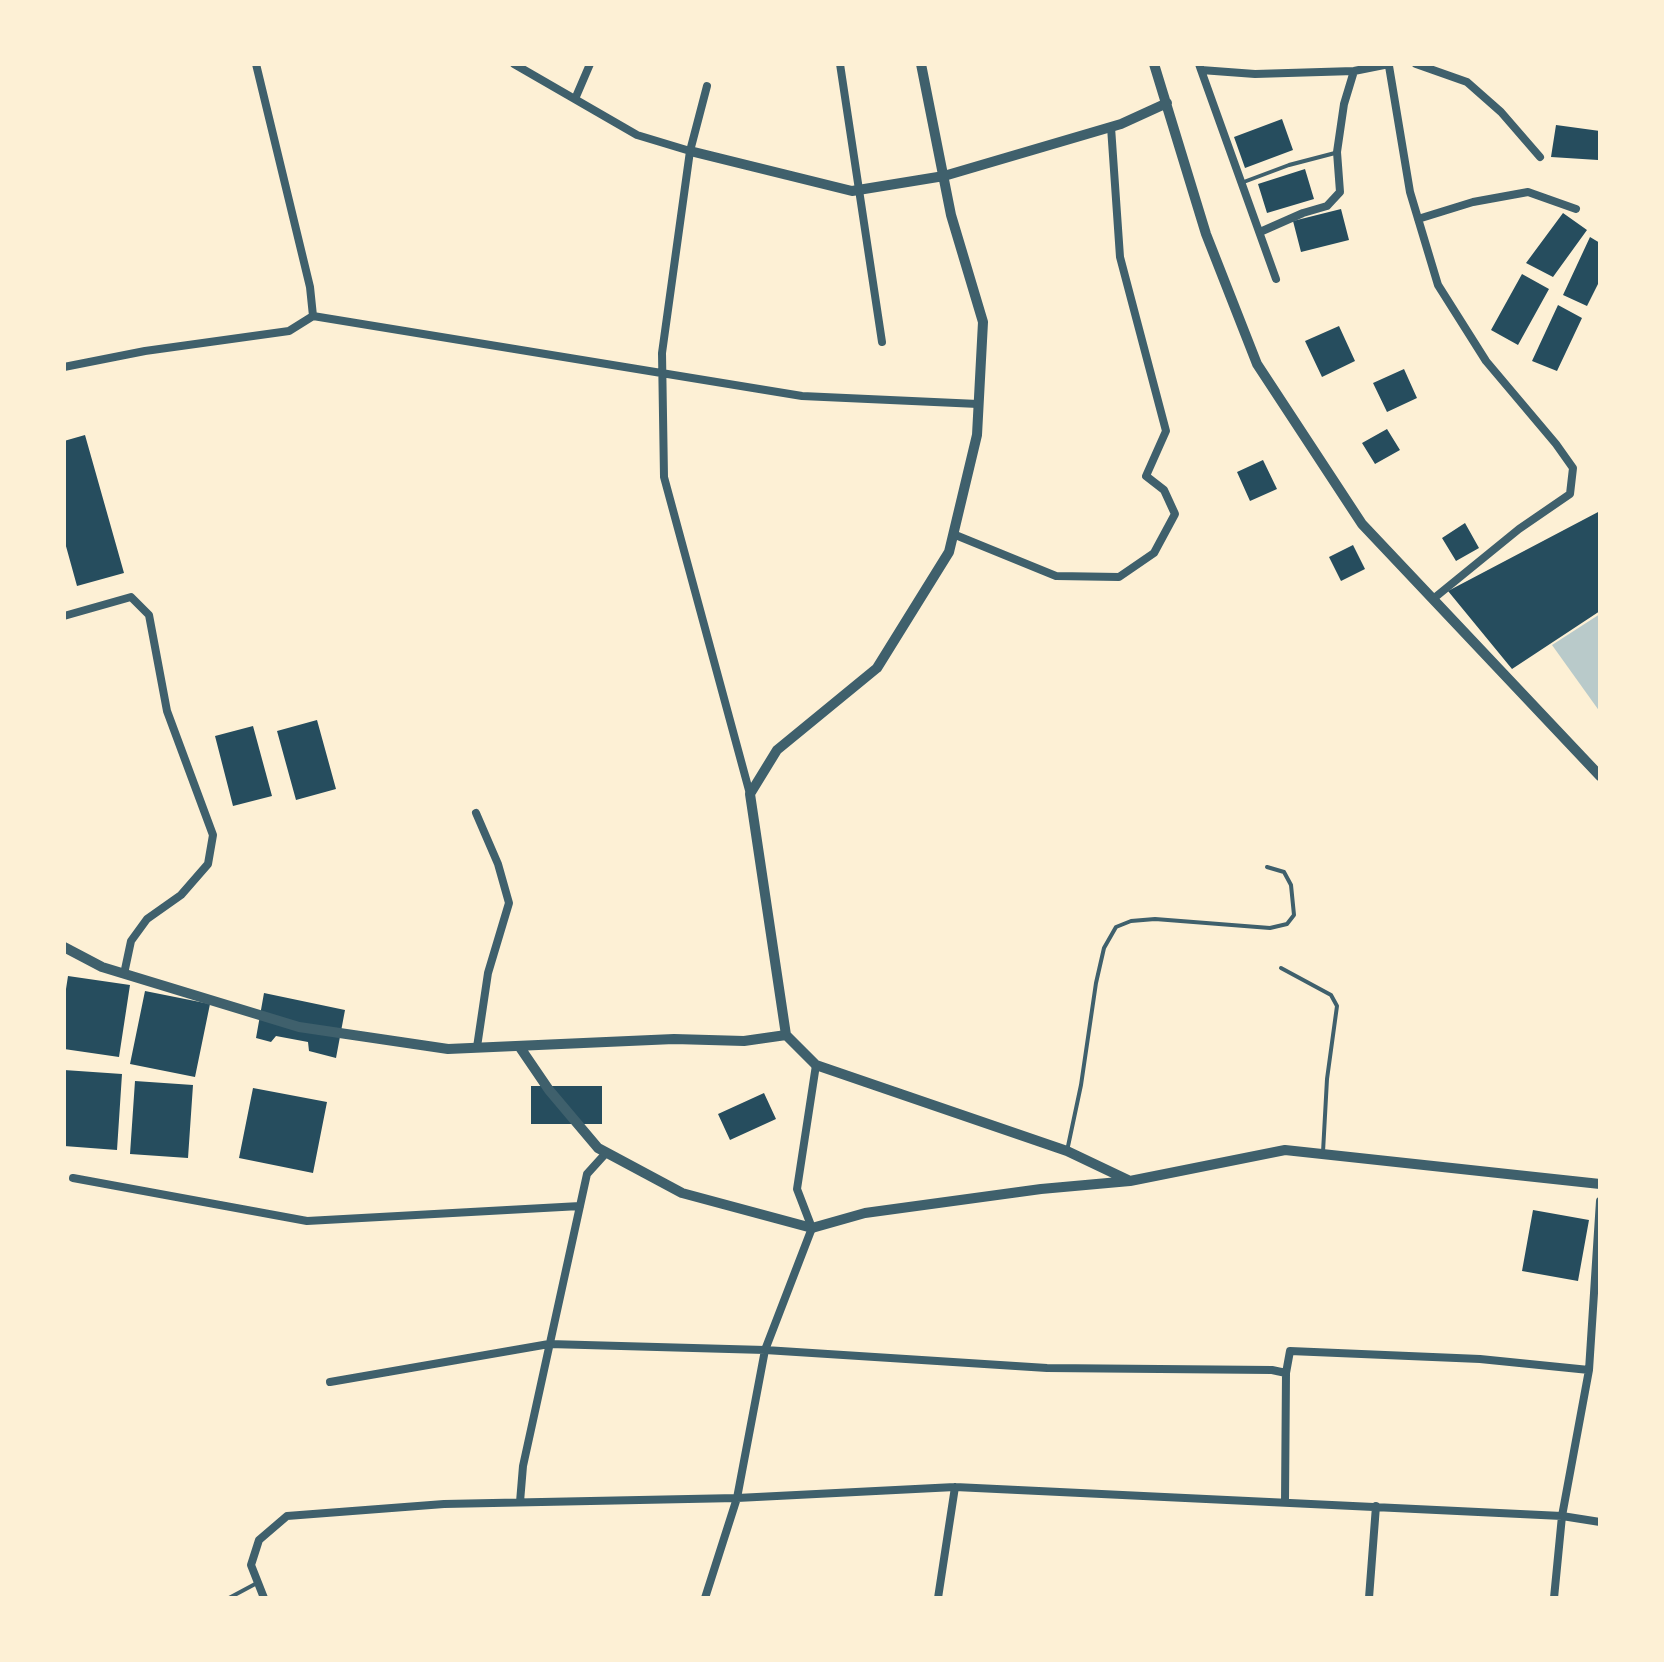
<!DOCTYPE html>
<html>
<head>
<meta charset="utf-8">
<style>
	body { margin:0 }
	#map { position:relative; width:1664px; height:1662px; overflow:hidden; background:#fdf0d5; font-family:Mulish,sans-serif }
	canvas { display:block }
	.frame { position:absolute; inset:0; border:66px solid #fdf0d5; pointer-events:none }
</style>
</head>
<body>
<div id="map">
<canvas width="1664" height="1662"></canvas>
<div class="frame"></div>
</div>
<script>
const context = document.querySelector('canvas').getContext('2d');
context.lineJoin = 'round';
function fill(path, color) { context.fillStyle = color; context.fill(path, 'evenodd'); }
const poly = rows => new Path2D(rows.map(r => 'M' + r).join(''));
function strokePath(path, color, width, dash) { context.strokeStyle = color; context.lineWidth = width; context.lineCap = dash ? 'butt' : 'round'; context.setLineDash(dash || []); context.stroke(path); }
fill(poly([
	[1600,614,1600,712,1552,645]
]), '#b9caca');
fill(poly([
	[1282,119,1293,150,1245,168,1234,137],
	[1556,125,1600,131,1598,160,1551,157],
	[1305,169,1314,199,1267,213,1258,184],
	[1341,209,1349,240,1301,252,1293,221],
	[1563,213,1587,230,1553,277,1526,263],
	[1590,237,1600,243,1600,280,1587,306,1563,295],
	[1522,274,1549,289,1518,345,1491,330],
	[1558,305,1582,318,1557,371,1532,361],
	[1339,326,1355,361,1322,377,1305,341],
	[1404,369,1417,398,1387,412,1373,383],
	[1387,429,1400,450,1375,464,1362,443],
	[85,435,124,573,77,586,64,539,64,441],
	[1263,460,1277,489,1250,501,1237,472],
	[1600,511,1600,611,1512,669,1448,591],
	[1465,523,1479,548,1456,561,1442,538],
	[1353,545,1365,569,1341,581,1329,557],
	[317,720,336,789,296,800,277,731],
	[253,726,272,796,233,806,215,736],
	[68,976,130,985,119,1057,64,1049,64,1002],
	[145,991,210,1004,195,1077,130,1064],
	[264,993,345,1010,336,1058,309,1051,308,1042,276,1036,271,1042,256,1038],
	[64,1070,122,1074,117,1150,64,1146],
	[135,1081,193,1085,188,1158,130,1154],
	[531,1086,602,1086,602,1124,531,1124],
	[253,1088,327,1102,313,1173,239,1158],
	[764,1093,776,1119,730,1140,718,1114],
	[1533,1210,1589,1220,1578,1281,1522,1271]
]), '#264d5e');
strokePath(poly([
	[1241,183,1289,165,1335,153],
	[1281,968,1331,995,1337,1006,1327,1079,1323,1152],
	[1067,1151,1081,1085,1096,983,1104,948,1116,927,1131,921,1155,919,1270,928,1287,924,1294,915,1291,885,1284,872,1267,867],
	[229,1598,257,1583]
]), '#3f606c', 4);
strokePath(poly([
	[514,64,637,135,690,151],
	[840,64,882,342],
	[1199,64,1201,70,1255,74,1354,71,1389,64],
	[1416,64,1467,82,1501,112,1540,157],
	[1389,66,1410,192,1438,285,1486,361,1556,444,1573,468,1570,494,1519,529,1433,599],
	[1201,70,1276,279],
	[707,86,690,151,662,353,664,477,750,794],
	[575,99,590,64],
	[1418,219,1473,202,1528,192,1576,209],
	[1260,232,1303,213,1327,206,1340,192,1337,152,1344,104,1354,71],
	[313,316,802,396,978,404],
	[64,367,145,351,289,331,313,316,310,287,256,64],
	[953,534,1056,576,1119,577,1154,553,1175,514,1164,490,1146,476,1166,431,1120,257,1111,127],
	[64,616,131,597,149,615,167,711,213,835,208,864,181,895,147,919,131,941,124,974],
	[476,813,498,864,509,903,488,973,477,1047],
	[73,1178,307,1221,580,1206],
	[1286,1373,1290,1351,1480,1359,1589,1370],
	[330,1382,549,1344,765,1350,1047,1368,1272,1370,1286,1373,1285,1502],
	[520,1502,523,1466,587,1174,606,1153],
	[264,1598,251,1565,259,1540,287,1516,444,1504,737,1498,955,1487,1562,1516,1600,1522],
	[705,1598,737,1498,765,1350,812,1228,797,1189,816,1065],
	[938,1598,955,1487],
	[1369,1598,1376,1506],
	[1554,1598,1562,1516,1589,1370,1600,1201]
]), '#3f606c', 8);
strokePath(poly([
	[1154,64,1206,234,1257,364,1362,524,1600,776],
	[690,151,852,191,944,176,1121,124,1167,103],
	[64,947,102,967,299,1027,448,1049,674,1039,744,1041,786,1035],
	[786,1035,750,794,777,750,877,668,949,552,977,435,983,322,951,215,921,64],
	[786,1035,816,1065,1067,1151,1128,1180],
	[519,1046,549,1090,598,1148,682,1193,812,1228,865,1213,1041,1189,1130,1181,1285,1150,1600,1184]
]), '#3f606c', 10);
</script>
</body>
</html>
